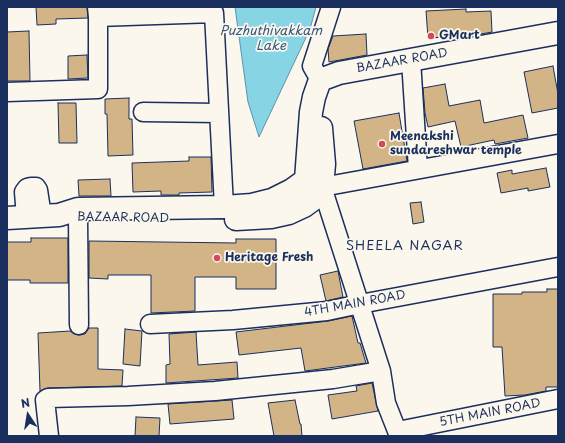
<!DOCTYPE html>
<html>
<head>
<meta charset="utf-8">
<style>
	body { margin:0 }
	#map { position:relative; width:565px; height:443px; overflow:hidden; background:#fbf7ec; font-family:"Playpen Sans",sans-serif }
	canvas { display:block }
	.frame { position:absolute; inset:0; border:8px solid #1b2f5e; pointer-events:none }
	.north { position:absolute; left:8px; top:395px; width:40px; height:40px; -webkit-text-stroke:3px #fbf7ec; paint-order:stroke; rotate:348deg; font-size:11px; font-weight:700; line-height:16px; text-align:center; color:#1b2f5e }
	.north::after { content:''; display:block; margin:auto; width:14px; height:18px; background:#1b2f5e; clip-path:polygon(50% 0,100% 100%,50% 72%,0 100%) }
</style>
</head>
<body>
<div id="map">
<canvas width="565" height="443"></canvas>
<div class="frame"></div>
<div class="north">N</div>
</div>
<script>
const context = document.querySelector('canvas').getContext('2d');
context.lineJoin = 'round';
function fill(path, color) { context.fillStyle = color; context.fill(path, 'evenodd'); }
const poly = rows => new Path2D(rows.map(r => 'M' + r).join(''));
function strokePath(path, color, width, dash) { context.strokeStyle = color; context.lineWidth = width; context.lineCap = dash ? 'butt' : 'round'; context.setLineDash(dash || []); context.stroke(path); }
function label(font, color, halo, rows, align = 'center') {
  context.font = font + ' "Playpen Sans",sans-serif'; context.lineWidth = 3.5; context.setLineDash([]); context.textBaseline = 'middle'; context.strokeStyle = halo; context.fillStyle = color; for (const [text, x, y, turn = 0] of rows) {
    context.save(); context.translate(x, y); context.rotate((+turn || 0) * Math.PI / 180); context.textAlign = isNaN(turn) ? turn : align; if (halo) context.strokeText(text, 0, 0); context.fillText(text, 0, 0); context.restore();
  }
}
const water = poly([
	[235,7,316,7,310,29,259,137,248,102,235,7]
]);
fill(water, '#86d4e4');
strokePath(water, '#5b92ae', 1);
const building = poly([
	[36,7,87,7,88,18,56,19,56,24,37,25,36,7],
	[466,9,466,12,491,11,492,32,470,36,428,38,426,11,466,9],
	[29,31,30,81,7,81,7,32,29,31],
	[366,34,367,55,329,62,328,49,333,36,366,34],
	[87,55,88,78,68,79,68,56,87,55],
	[553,66,558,94,558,108,532,113,524,72,553,66],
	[445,84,449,106,480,100,484,123,523,115,528,138,495,144,494,140,461,147,455,121,428,127,425,113,423,88,445,84],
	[129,98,129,119,132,119,133,155,108,156,107,114,105,114,105,99,129,98],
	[58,103,76,103,77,143,59,143,58,103],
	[399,113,407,161,363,169,354,121,399,113],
	[189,157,211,157,212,192,179,193,179,195,161,195,161,191,133,192,132,163,189,161,189,157],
	[546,168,550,187,528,191,528,188,501,193,497,173,512,170,512,174,546,168],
	[110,179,111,196,79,196,78,180,110,179],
	[421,202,424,222,413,224,410,203,421,202],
	[31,238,68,238,68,283,30,283,30,280,7,280,7,242,31,242,31,238],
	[236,239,276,239,276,289,236,289,236,277,195,277,195,311,151,313,151,275,108,275,108,279,89,278,89,241,236,243,236,239],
	[338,271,343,297,326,301,320,275,338,271],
	[547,289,558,289,558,387,546,387,546,391,525,395,505,396,502,347,493,347,493,294,522,294,522,292,547,292,547,289],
	[352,316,358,343,360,343,366,363,305,371,301,348,239,355,236,332,328,321,352,316],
	[89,328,98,328,98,369,123,370,122,386,48,388,40,391,38,333,70,331,74,334,79,335,85,334,89,328],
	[125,329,142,331,140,366,123,364,125,329],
	[196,332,198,365,237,362,238,378,166,383,166,365,170,364,169,334,196,332],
	[372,383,378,411,332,419,328,395,357,391,356,386,372,383],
	[232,400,234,419,170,424,168,404,232,400],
	[295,400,300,424,301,424,302,436,274,436,268,403,295,400],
	[136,417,160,418,159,436,135,436,136,417]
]);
fill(building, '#d2b486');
strokePath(building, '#1b2f5e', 1);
const minor = poly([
	[97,7,98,17,214,13,224,207],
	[411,60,418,169],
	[320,80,312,66,331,7],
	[7,92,98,89,98,17],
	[143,112,219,113],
	[26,217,24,192,27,188,31,187,36,187,38,190,42,216],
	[78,218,79,325],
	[150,324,233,320,327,311,360,304,558,267],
	[398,431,558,399],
	[49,436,45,400,48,398,128,396,215,391,333,379,381,371],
	[399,436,386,403,381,371,322,187,558,144]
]);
const major = poly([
	[7,218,59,215,78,209,224,207,252,205,272,200,292,190,306,180,311,112,314,97,320,80,339,73,558,33],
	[236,219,271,217,289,213,304,206,315,198,322,187,324,164,321,128]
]);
strokePath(minor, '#1b2f5e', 21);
strokePath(major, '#1b2f5e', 25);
strokePath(minor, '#fbf7ec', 18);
strokePath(major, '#fbf7ec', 22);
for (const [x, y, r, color] of [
	[431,36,4,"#d1495b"],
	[382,144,4,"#d1495b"],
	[217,258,4,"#d1495b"]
]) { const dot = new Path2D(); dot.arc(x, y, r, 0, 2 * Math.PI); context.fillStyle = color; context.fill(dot); strokePath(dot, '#fbf7ec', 1.5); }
label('bold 12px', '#1b2f5e', '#fbf7ec', [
	["GMart",439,36],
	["Meenakshi",390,137],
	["sundareshwar temple",390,151],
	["Heritage Fresh",225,258]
], 'left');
label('12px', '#1b2f5e', '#fbf7ec', [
	["BAZAAR ROAD",402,61,-10],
	["BAZAAR ROAD",123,218,1],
	["4TH MAIN ROAD",355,304,-10],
	["5TH MAIN ROAD",490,413,-11]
]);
label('italic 13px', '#365880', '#fbf7ec', [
	["Puzhuthivakkam",271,31],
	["Lake",271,46]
]);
context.letterSpacing = '1px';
label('13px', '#1b2f5e', '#fbf7ec', [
	["SHEELA NAGAR",405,246]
]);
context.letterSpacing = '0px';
</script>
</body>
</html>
